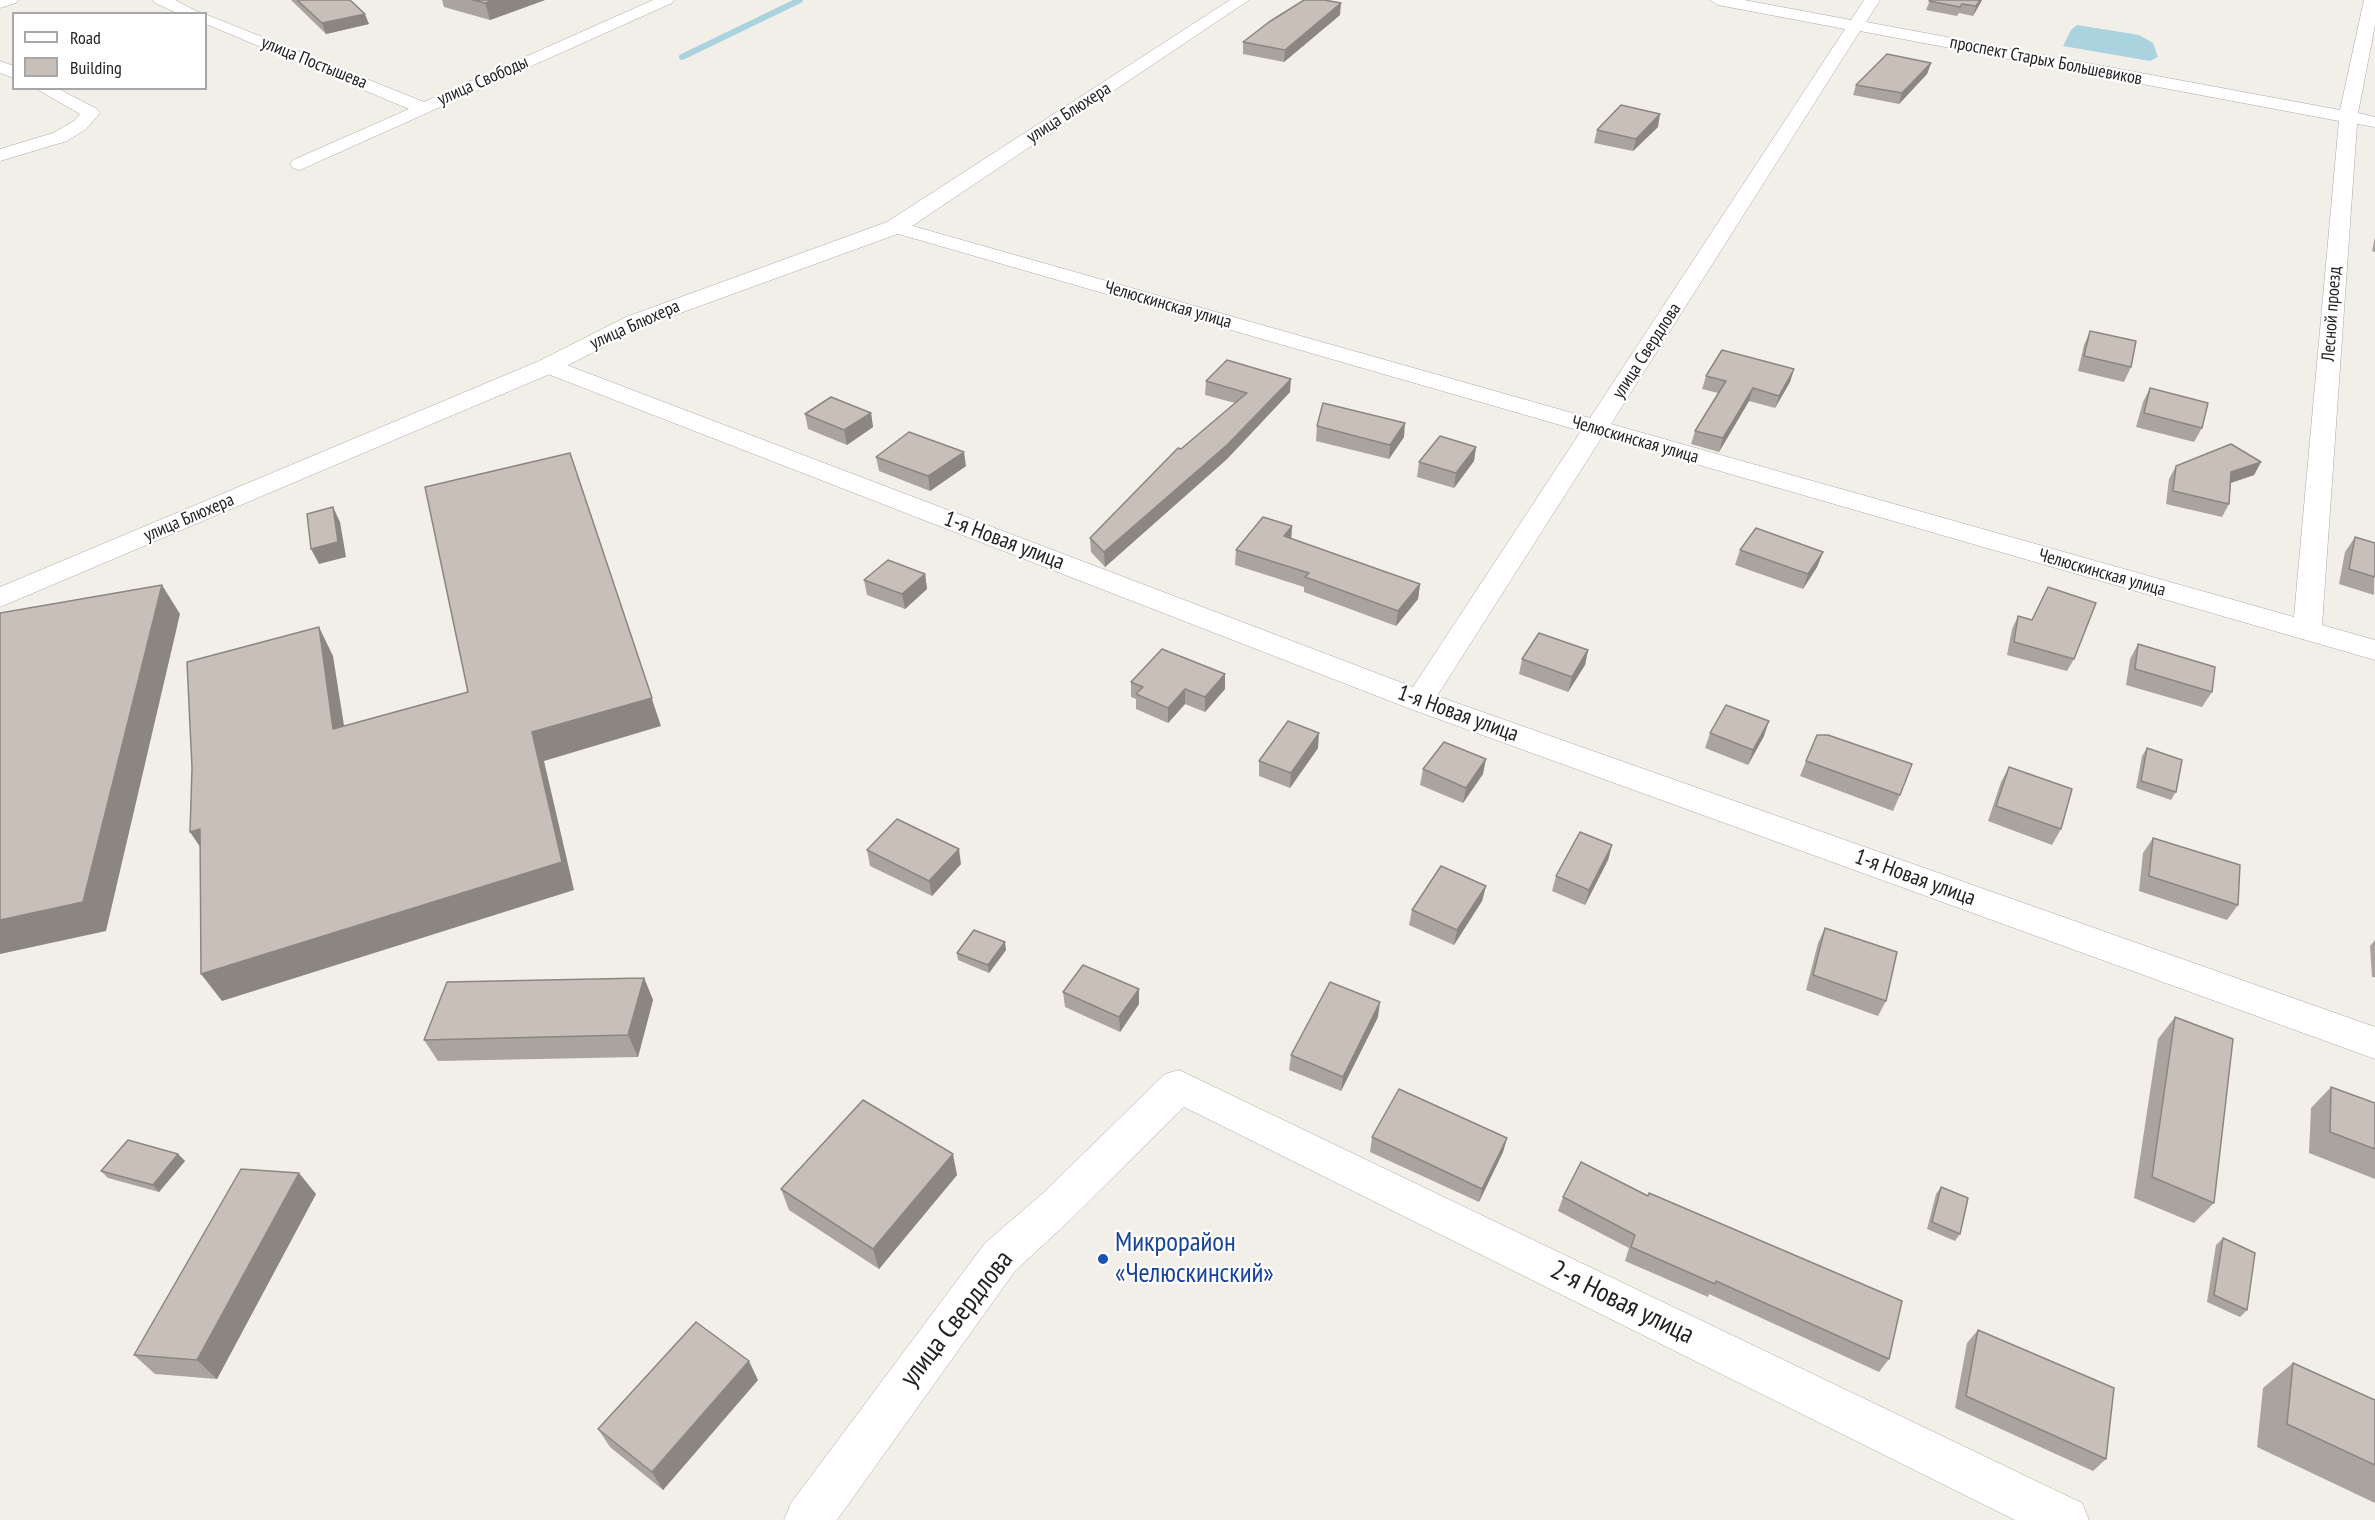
<!DOCTYPE html>
<html>
<head>
<meta charset="utf-8">
<style>
	body { margin:0 }
	#map { position:relative; width:2375px; height:1520px; overflow:hidden; background:#f2efe9; font-family:"PT Sans Narrow",sans-serif }
	canvas { display:block }
	.legend { position:absolute; left:12px; top:12px; width:195px; height:78px; box-sizing:border-box; background:#fff; border:2px solid #a7a7a7; margin:0; padding:8px 10px; list-style:none; font-size:18px; color:#222 }
	.legend li { display:flex; align-items:center; gap:12px; height:30px }
	.legend b { width:30px; border:2px solid #a7a7a7 }
</style>
</head>
<body>
<div id="map">
<canvas width="2375" height="1520"></canvas>
<ul class="legend">
<li><b style="height:8px;background:#fff"></b>Road</li>
<li><b style="height:16px;background:#c7bfb8"></b>Building</li>
</ul>
</div>
<script>
const context = document.querySelector('canvas').getContext('2d');
context.lineJoin = 'round';
function fill(path, color) { context.fillStyle = color; context.fill(path, 'evenodd'); }
const poly = rows => new Path2D(rows.map(r => 'M' + r).join(''));
function strokePath(path, color, width, dash) { context.strokeStyle = color; context.lineWidth = width; context.lineCap = dash ? 'butt' : 'round'; context.setLineDash(dash || []); context.stroke(path); }
function label(font, color, halo, rows, align = 'center') {
  context.font = font + ' "PT Sans Narrow",sans-serif'; context.lineWidth = 4.5; context.setLineDash([]); context.textBaseline = 'middle'; context.strokeStyle = halo; context.fillStyle = color; for (const [text, x, y, turn = 0] of rows) {
    context.save(); context.translate(x, y); context.rotate((+turn || 0) * Math.PI / 180); context.textAlign = isNaN(turn) ? turn : align; if (halo) context.strokeText(text, 0, 0); context.fillText(text, 0, 0); context.restore();
  }
}
fill(poly([
	[2077,25,2139,35,2153,43,2158,57,2150,61,2063,46,2071,30]
]), '#aad3df');
strokePath(poly([
	[682,57,800,0]
]), '#aad3df', 6);
const minor = poly([
	[0,0,18,0,16,3,0,8,0,0],
	[153,0,175,0,202,14,179,14,155,3,153,0],
	[653,0,674,0,672,3,300,170,293,168,290,164,293,160,409,109,206,24,205,14,424,102,653,0],
	[1710,0,1744,0,1851,20,1864,0,1880,0,1866,22,2340,110,2364,0,2375,0,2375,25,2358,113,2375,117,2375,127,2357,124,2322,625,2375,640,2375,660,1602,437,1437,696,2375,1027,2375,1059,1408,708,540,371,536,366,540,361,548,359,556,361,1413,687,1581,431,888,231,885,227,888,223,895,221,902,223,1590,418,1845,29,1718,5,1710,0],
	[1860,31,2339,121,2294,617,1611,424,1860,31],
	[0,61,14,66,14,78,0,73,0,61],
	[35,88,57,88,97,109,100,113,86,129,67,141,0,161,0,149,53,133,74,121,80,114,35,88],
	[1179,1070,2082,1503,2089,1520,2015,1520,1184,1107,1070,1220,1015,1271,837,1520,784,1520,791,1503,985,1243,1042,1194,1165,1074,1179,1070]
]);
const tertiary = poly([
	[1230,0,1249,0,903,232,642,327,557,371,0,607,0,587,539,361,626,317,887,222,1230,0]
]);
strokePath(minor, '#a9a9a9', 1);
strokePath(tertiary, '#a9a9a9', 1);
fill(minor, '#fff');
fill(tertiary, '#fff');
fill(poly([
	[291,0,350,0,369,24,326,34],
	[442,0,545,0,490,20,444,7],
	[1930,0,1982,0,1973,16,1959,13,1957,16,1926,10],
	[1340,15,1284,62,1243,54,1243,42],
	[1931,63,1927,74,1899,104,1853,95,1856,85],
	[1658,127,1633,151,1594,143,1597,130],
	[2375,237,2375,252,2372,251],
	[2090,331,2131,367,2124,382,2078,371,2084,345],
	[1794,369,1790,382,1775,408,1749,401,1719,452,1691,444,1695,431,1718,393,1702,389,1706,376],
	[1206,381,1290,392,1227,459,1105,567,1091,552,1090,538,1181,449,1235,403,1205,395],
	[2150,388,2202,428,2194,442,2136,427,2143,402],
	[871,413,873,427,847,445,808,429,805,414],
	[1317,426,1404,437,1389,459,1316,441],
	[1476,447,1474,461,1454,488,1417,477,1419,462],
	[876,457,966,466,930,491,879,471],
	[2261,462,2254,475,2231,483,2229,504,2222,517,2166,504,2169,479,2176,466],
	[1292,526,1291,539,1420,584,1418,599,1396,626,1304,592,1304,587,1235,565,1236,550],
	[2355,537,2375,543,2374,595,2339,584,2345,552],
	[1740,550,1823,552,1817,567,1803,589,1735,565],
	[925,574,927,589,905,609,867,595,864,580],
	[2018,616,2032,620,2074,659,2067,671,2007,655,2012,629],
	[2138,644,2212,692,2202,707,2126,685,2130,659],
	[1588,650,1585,665,1568,692,1519,674,1522,659],
	[1225,674,1225,689,1205,712,1185,704,1168,723,1136,709,1136,699,1131,697,1131,682],
	[1710,733,1764,736,1748,765,1705,748],
	[1318,748,1290,788,1259,776,1259,761],
	[2147,748,2176,792,2171,800,2136,788,2142,756],
	[1806,761,1900,795,1893,811,1800,776],
	[2009,767,2061,829,2052,845,1988,821,2001,782],
	[1423,769,1483,774,1463,803,1420,785],
	[2153,838,2238,905,2227,920,2139,891,2143,853],
	[1612,845,1608,860,1585,905,1552,891,1556,876],
	[867,850,961,864,932,896,870,866],
	[1486,886,1482,901,1454,945,1409,925,1412,910],
	[1825,928,1886,1001,1878,1016,1806,990,1818,943],
	[2375,940,2375,977,2372,977,2370,946],
	[1006,950,989,973,958,960,957,953],
	[644,978,653,1000,638,1057,438,1061,424,1040],
	[1139,989,1139,1004,1120,1032,1065,1007,1063,992],
	[1378,1017,1341,1091,1289,1070,1291,1055],
	[2175,1017,2214,1203,2194,1223,2134,1198,2158,1039],
	[2331,1087,2375,1103,2375,1179,2309,1153,2311,1108],
	[1372,1137,1507,1138,1503,1152,1479,1202,1370,1152],
	[178,1154,185,1161,159,1192,108,1178,101,1171],
	[957,1175,879,1269,789,1210,781,1189],
	[1941,1187,1960,1234,1955,1241,1927,1229,1936,1194],
	[316,1194,217,1379,155,1374,134,1355],
	[1563,1197,1889,1359,1879,1372,1709,1294,1708,1297,1625,1261,1629,1248,1558,1211],
	[2223,1238,2247,1310,2240,1317,2207,1302,2216,1245],
	[1978,1330,2106,1459,2093,1471,1955,1408,1967,1343],
	[2293,1363,2375,1400,2375,1503,2257,1447,2263,1388],
	[758,1380,663,1490,610,1447,598,1429]
]), '#aba49e');
fill(poly([
	[494,0,545,0,490,20,485,3],
	[1980,0,1982,0,1973,16,1976,6],
	[1341,3,1340,15,1284,62,1285,50],
	[365,14,369,24,326,34,322,23],
	[1931,63,1927,74,1899,104,1902,93],
	[1660,114,1658,127,1633,151,1636,139],
	[1794,369,1790,382,1775,408,1779,396],
	[1291,379,1290,392,1227,459,1105,567,1104,552],
	[1753,388,1749,401,1719,452,1723,438],
	[871,413,873,427,847,445,844,430],
	[1405,423,1404,437,1389,459,1390,445],
	[1476,447,1474,461,1454,488,1456,473],
	[964,452,966,466,930,491,928,476],
	[570,453,661,726,544,761,574,890,222,1001,201,974,532,732],
	[2261,462,2254,475,2224,485,2231,472],
	[333,507,340,522,346,557,319,564,311,549],
	[1292,526,1291,541,1284,536],
	[1823,552,1817,567,1803,589,1808,574],
	[925,574,927,589,905,609,902,594],
	[1420,584,1418,599,1396,626,1398,611],
	[162,585,180,614,106,931,0,954,0,920],
	[319,627,333,656,349,757,333,729],
	[1588,650,1585,665,1568,692,1572,677],
	[1225,674,1225,689,1205,712,1205,697],
	[1185,689,1185,704,1168,723,1168,708],
	[1769,721,1764,736,1748,765,1753,750],
	[1319,733,1318,748,1290,788,1291,773],
	[1486,759,1483,774,1463,803,1466,788],
	[200,829,209,860,190,832],
	[1612,845,1608,860,1585,905,1589,890],
	[959,849,961,864,932,896,929,881],
	[1486,886,1482,901,1454,945,1457,930],
	[1005,942,1006,950,989,973,988,965],
	[644,978,653,1000,638,1057,628,1035],
	[1139,989,1139,1004,1120,1032,1119,1017],
	[1380,1002,1378,1017,1341,1091,1343,1077],
	[1507,1138,1503,1152,1479,1202,1482,1189],
	[178,1154,185,1161,159,1192,153,1185],
	[953,1154,957,1175,879,1269,873,1249],
	[299,1173,316,1194,217,1379,197,1360],
	[749,1361,758,1380,663,1490,652,1472]
]), '#8b8681');
const building = poly([
	[297,0,350,0,365,14,322,23,297,0],
	[473,0,494,0,485,3,473,0],
	[1304,0,1324,0,1341,3,1285,50,1243,42,1269,22,1304,0],
	[1930,0,1980,0,1976,6,1962,4,1960,7,1929,1,1930,0],
	[1887,54,1931,63,1902,93,1856,85,1887,54],
	[1621,105,1660,114,1636,139,1597,130,1621,105],
	[2090,331,2136,341,2131,367,2084,356,2090,331],
	[1722,350,1794,369,1779,396,1753,388,1723,438,1695,431,1726,381,1706,376,1722,350],
	[1227,360,1291,379,1227,445,1104,552,1090,538,1178,448,1181,449,1247,393,1206,381,1227,360],
	[2150,388,2208,403,2202,428,2144,413,2150,388],
	[831,397,871,413,844,430,805,414,831,397],
	[1323,403,1405,423,1390,445,1317,426,1323,403],
	[909,432,964,452,928,476,876,457,909,432],
	[1440,436,1476,447,1456,473,1419,462,1440,436],
	[2231,444,2261,462,2231,472,2229,504,2173,491,2176,466,2231,444],
	[570,453,652,698,532,732,562,862,201,974,200,829,190,832,192,768,187,662,319,627,333,729,468,692,425,487,570,453],
	[333,507,338,542,311,549,307,514,333,507],
	[1263,517,1292,526,1284,536,1420,584,1398,611,1305,577,1309,573,1236,550,1263,517],
	[1756,528,1823,552,1808,574,1740,550,1756,528],
	[2355,537,2375,543,2375,577,2349,569,2355,537],
	[888,560,925,574,902,594,864,580,888,560],
	[162,585,83,902,0,920,0,613,162,585],
	[2048,587,2096,603,2074,659,2014,642,2018,616,2032,620,2048,587],
	[1539,633,1588,650,1572,677,1522,659,1539,633],
	[2138,644,2215,667,2212,692,2135,669,2138,644],
	[1162,649,1225,674,1205,697,1185,689,1168,708,1136,694,1143,687,1131,682,1162,649],
	[1726,705,1769,721,1753,750,1710,733,1726,705],
	[1288,721,1319,733,1291,773,1259,761,1288,721],
	[1817,735,1828,735,1912,764,1900,795,1806,761,1817,735],
	[1444,742,1486,759,1466,788,1423,769,1444,742],
	[2147,748,2182,760,2176,792,2141,781,2147,748],
	[2009,767,2072,789,2061,829,1996,806,2009,767],
	[897,819,959,849,929,881,867,850,897,819],
	[1580,832,1612,845,1589,890,1556,876,1580,832],
	[2153,838,2240,865,2238,905,2149,876,2153,838],
	[1441,866,1486,886,1457,930,1412,910,1441,866],
	[1825,928,1897,952,1886,1001,1813,975,1825,928],
	[974,930,1005,942,988,965,957,953,974,930],
	[1083,965,1139,989,1119,1017,1063,992,1083,965],
	[644,978,628,1035,424,1040,447,982,644,978],
	[1330,982,1380,1002,1343,1077,1291,1055,1330,982],
	[2175,1017,2233,1039,2214,1203,2152,1177,2175,1017],
	[2331,1087,2375,1103,2375,1149,2330,1132,2331,1087],
	[1399,1089,1507,1138,1482,1189,1372,1137,1399,1089],
	[863,1100,953,1154,873,1249,781,1189,863,1100],
	[128,1140,178,1154,153,1185,101,1171,128,1140],
	[1581,1162,1648,1196,1649,1193,1902,1301,1889,1359,1716,1281,1715,1284,1631,1247,1635,1235,1563,1197,1581,1162],
	[241,1169,299,1173,197,1360,134,1355,241,1169],
	[1941,1187,1968,1198,1960,1234,1932,1222,1941,1187],
	[2223,1238,2255,1253,2247,1310,2214,1295,2223,1238],
	[696,1322,749,1361,652,1472,598,1429,696,1322],
	[1978,1330,2114,1388,2106,1459,1966,1396,1978,1330],
	[2293,1363,2375,1400,2375,1465,2287,1424,2293,1363]
]);
fill(building, '#c7bfb8');
strokePath(building, '#8b8681', 1.5);
for (const [x, y, r, color] of [
	[1103,1259,6,"#1a4fb4"]
]) { const dot = new Path2D(); dot.arc(x, y, r, 0, 2 * Math.PI); context.fillStyle = color; context.fill(dot); strokePath(dot, '#fff', 2); }
label('18px', '#222', '#fff', [
	["проспект Старых Большевиков",2046,61,11],
	["улица Постышева",314,63,22],
	["улица Свободы",483,81,-24],
	["улица Блюхера",1069,113,-33],
	["Челюскинская улица",1168,305,16],
	["Лесной проезд",2332,314,-86],
	["улица Блюхера",635,325,-24],
	["улица Свердлова",1647,351,-57],
	["Челюскинская улица",1635,440,16],
	["улица Блюхера",189,518,-23],
	["Челюскинская улица",2102,573,16]
]);
label('22px', '#222', '#fff', [
	["1-я Новая улица",1004,541,21],
	["1-я Новая улица",1458,714,20],
	["1-я Новая улица",1915,878,20]
]);
label('27px', '#164399', '#fff', [
	["Микрорайон",1115,1243],
	["«Челюскинский»",1115,1274]
], 'left');
label('27px', '#222', '#fff', [
	["2-я Новая улица",1622,1303,26],
	["улица Свердлова",957,1319,-52]
]);
</script>
</body>
</html>
